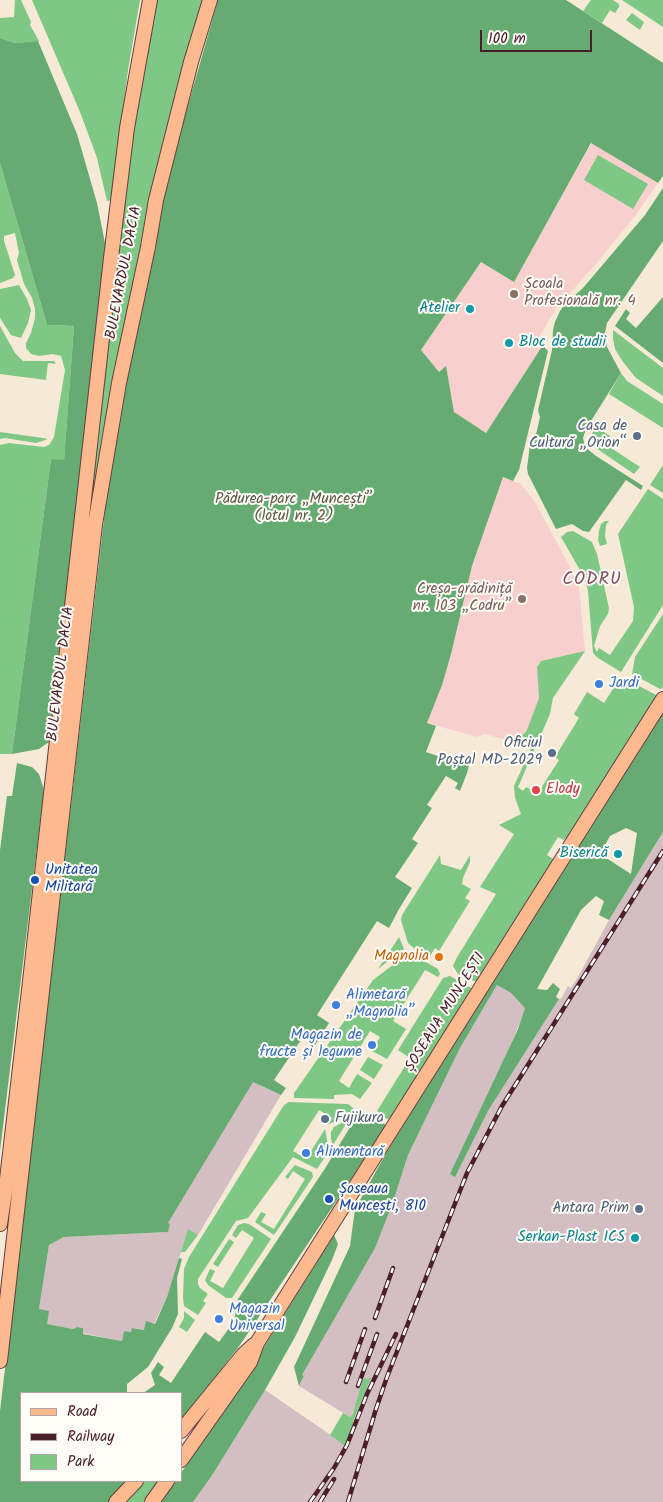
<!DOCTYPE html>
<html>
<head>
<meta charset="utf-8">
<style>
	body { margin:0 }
	#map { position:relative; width:663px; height:1502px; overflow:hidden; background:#f6ead6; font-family:Kalam,sans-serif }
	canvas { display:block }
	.legend { position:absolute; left:20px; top:1392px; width:162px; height:90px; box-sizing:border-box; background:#fdfcf7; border:1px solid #b5a4a5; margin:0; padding:6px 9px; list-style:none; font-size:15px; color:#4a1f2b }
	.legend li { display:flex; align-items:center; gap:10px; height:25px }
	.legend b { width:25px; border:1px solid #b5a4a5 }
	.scale { position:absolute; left:480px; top:30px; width:112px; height:22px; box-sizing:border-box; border:2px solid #4a1f2b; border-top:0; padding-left:6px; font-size:15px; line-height:18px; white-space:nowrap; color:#4a1f2b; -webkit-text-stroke:4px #fdfcf7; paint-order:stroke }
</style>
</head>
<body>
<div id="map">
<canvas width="663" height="1502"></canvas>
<ul class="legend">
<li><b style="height:6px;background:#fcba8e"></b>Road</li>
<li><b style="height:6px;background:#4a1f2b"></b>Railway</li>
<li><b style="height:14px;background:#7ec784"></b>Park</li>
</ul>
<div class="scale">100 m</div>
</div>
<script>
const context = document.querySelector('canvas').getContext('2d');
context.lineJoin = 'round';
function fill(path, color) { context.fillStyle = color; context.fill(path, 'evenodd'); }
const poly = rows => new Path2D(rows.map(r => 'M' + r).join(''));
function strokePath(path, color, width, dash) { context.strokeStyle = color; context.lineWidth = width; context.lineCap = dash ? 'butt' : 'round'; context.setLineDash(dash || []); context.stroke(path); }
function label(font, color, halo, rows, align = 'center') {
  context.font = font + ' Kalam,sans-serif'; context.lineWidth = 4; context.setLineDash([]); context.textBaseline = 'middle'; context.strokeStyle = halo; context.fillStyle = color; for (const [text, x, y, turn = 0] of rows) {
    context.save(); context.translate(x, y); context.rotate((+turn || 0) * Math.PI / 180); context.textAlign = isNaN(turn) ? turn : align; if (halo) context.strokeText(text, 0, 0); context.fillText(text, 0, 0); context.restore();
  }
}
fill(poly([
	[592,143,658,183,635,216,591,270,557,307,535,344,541,348,486,433,454,412,446,367,439,372,421,350,481,262,514,281],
	[503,477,521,484,535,502,574,574,579,587,585,651,541,661,537,667,539,698,527,730,524,734,506,740,485,734,477,737,427,723,441,685,451,654,472,566]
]), '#f7d0cd');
fill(poly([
	[663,832,663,1502,193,1502,211,1477,265,1390,348,1447,354,1419,371,1378,350,1417,299,1386,304,1377,302,1375,393,1202,408,1155,460,1048,497,985,511,993,526,1008,455,1177,488,1111,559,999,561,999,568,986,571,988,579,975,609,920],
	[253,1081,263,1087,281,1095,198,1235,188,1230,167,1297,154,1324,145,1330,133,1328,132,1332,124,1331,122,1341,82,1333,83,1328,77,1327,73,1329,47,1324,39,1309,49,1245,64,1237,168,1232,168,1223]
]), '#d2bec3');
fill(poly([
	[15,0,21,0,31,22,30,25,39,41,15,43,0,38,0,18,14,17],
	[32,0,140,0,128,70,112,200,107,201,97,158,80,112],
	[157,0,206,0,141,249,65,748,87,524,119,245,141,80],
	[591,0,613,0,619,4,619,7,615,13,610,10,602,23,583,11],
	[622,0,663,0,663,27],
	[632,13,644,22,640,30,626,20],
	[598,155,648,184,633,209,584,180],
	[0,163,47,325,74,326,64,461,51,459,12,754,0,754,0,445,9,443,44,447,49,445,54,437,65,370,61,356,53,354,39,356,31,354,26,348,26,343,31,333,35,318,35,309,32,298,24,284,17,260,19,253,15,233,4,236,4,241,15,275,13,278,0,283],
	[19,285,27,299,31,310,28,323,21,338,11,335,0,318,0,289],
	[0,326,15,353,23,361,54,361,56,364,48,363,46,380,0,374],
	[613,330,663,368,663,396,636,378,623,362,615,349,613,339],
	[621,373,627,381,663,404,663,428,609,394],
	[597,427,610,436,605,444,640,467,634,474,593,446,590,436],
	[0,432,43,438,48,439,36,443,5,438,0,439],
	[663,465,663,493,650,485],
	[648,489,663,499,663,605,621,672,598,658,593,653,588,591,584,577,561,537,567,532,573,531,592,542,597,554,609,608,608,614,600,626,594,646,597,652,599,648,610,655,633,621,634,607,618,534],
	[605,521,609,521,606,525,605,536,607,544,600,546,598,540,599,531,601,524],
	[663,614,663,688,660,689,632,674,635,657],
	[585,651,553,698,550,714,518,787,523,791,526,787,538,793,559,760,555,757,579,718,574,714,587,692,604,703,620,678,624,678,656,695,657,700,573,831,564,840,558,837,547,855,553,859,553,864,478,982,467,979,458,974,453,966,456,959,496,894,480,887,514,834,499,825,521,814,515,798,514,786,533,744,506,740,524,734,527,730,539,698,537,667,541,661],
	[440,855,441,864,461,870,470,855,470,862,463,878,462,884,471,889,465,898,470,901,439,951,435,948,430,956,415,949,408,943,401,920,402,915],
	[399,937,404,949,378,969],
	[406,955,415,956,438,969,440,974,438,977,425,970,393,1021,406,1029,387,1059,372,1051,380,1037,370,1031,339,1081,349,1088,357,1074,372,1083,360,1099,352,1094,334,1095,334,1099,294,1098,294,1093,373,980],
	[450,976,473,989,391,1118,387,1119,377,1111,410,1058,398,1050,443,978],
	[368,1057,383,1065,374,1079,360,1070],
	[289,1102,348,1104,353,1108,354,1111,352,1114,327,1125,332,1118,319,1110,293,1151,306,1159,325,1129,329,1151,317,1169,293,1157,248,1218,236,1221,198,1279,198,1284,200,1288,208,1294,203,1301,206,1303,198,1315,184,1306,183,1298,184,1269,189,1257,284,1105],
	[349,1119,333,1145,331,1139,331,1132,334,1127],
	[295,1165,312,1172,313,1177,274,1235,255,1222,261,1212,266,1214,261,1222,274,1229,305,1179,293,1171,288,1179,285,1177],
	[244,1223,249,1224,271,1239,232,1298,226,1298,208,1285,205,1280,210,1269,215,1271,210,1281,223,1288,254,1238,242,1230,236,1238,232,1235,238,1225],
	[188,1229,198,1235,185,1252,181,1252],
	[229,1239,234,1242,218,1267,213,1264],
	[184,1311,195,1320,187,1332,179,1327,184,1318],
	[371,1378,354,1419,348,1448,330,1435,343,1413,350,1417,353,1413,363,1379],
	[143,1481,163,1481,148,1502,123,1502]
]), '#7ec784');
fill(poly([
	[218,0,566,0,663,63,663,176,658,183,591,143,514,282,481,262,421,350,439,372,446,366,454,412,486,433,541,348,544,347,548,351,519,470,513,481,503,477,472,566,451,654,442,685,427,723,436,726,426,752,455,762,469,765,467,773,460,791,455,788,458,783,446,776,427,805,432,808,412,839,418,843,395,877,412,888,399,909,389,928,377,921,317,1015,329,1023,315,1045,303,1037,274,1080,286,1088,281,1095,253,1082,168,1223,170,1224,168,1232,64,1237,49,1245,39,1309,49,1311,47,1324,73,1329,77,1327,83,1328,83,1334,122,1341,124,1331,131,1332,132,1328,144,1330,146,1321,155,1324,167,1297,179,1258,182,1259,177,1278,178,1314,172,1328,148,1367,127,1384,127,1393,21,1393,21,1481,130,1481,108,1502,0,1502,0,1411,52,970,106,502,120,406,159,218,179,137],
	[0,38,15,43,38,41,77,134,97,203,105,243,105,258,71,550,52,735,49,742,39,749,12,754,51,459,64,460,74,326,47,325,0,163],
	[663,188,663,241,607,323,605,333,607,347,621,373,586,429,583,438,585,447,596,456,643,486,641,490,626,480,589,532,583,531,572,524,556,529,528,474,527,468,530,445,534,443,540,417,538,410,552,350,553,330,555,322,560,311,565,304,583,288,645,215],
	[663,297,663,363,615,326,626,309,630,313,626,319,636,328],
	[663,712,663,832,609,920,599,915,604,901,596,896,581,910,537,989,547,990,553,983,560,989,556,997,559,999,488,1111,455,1177,450,1174,518,1029,525,1008,511,993,497,985,460,1048,408,1155,393,1202,375,1248,302,1375,304,1376,299,1386,294,1367,350,1246,355,1209,389,1148],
	[626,828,637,833,631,874,600,854,610,836],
	[17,763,32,767,39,774,44,790,0,1151,0,850,7,796,12,796],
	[365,1112,384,1123,386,1127,240,1345,181,1421,181,1393,143,1393,155,1385,151,1373,158,1362,164,1367,159,1375,171,1383,205,1332,219,1342,234,1321,238,1299,326,1167,358,1114],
	[334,1235,338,1244,332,1260,295,1337,265,1390,211,1477,193,1502,161,1502,176,1481,181,1481,181,1473,256,1360]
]), '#66ac72');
const primary = poly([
	[0,1224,7,1179,29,990,111,258,127,128,150,0],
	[0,1361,95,525,119,383,148,247,156,200,191,62,210,0],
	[181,1431,243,1355,254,1345],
	[181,1460,250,1362,257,1343,663,699],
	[116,1502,136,1481],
	[152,1502,167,1481]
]);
strokePath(primary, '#643d45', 16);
strokePath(primary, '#fcba8e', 14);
const rail = poly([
	[375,1318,393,1268],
	[346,1382,365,1329],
	[358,1386,377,1334],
	[310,1502,334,1468,347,1445,367,1394,396,1334],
	[320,1502,334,1479],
	[348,1502,376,1409,387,1377,467,1173,502,1106,663,851]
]);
strokePath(rail, '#4a1f2b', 4.5);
strokePath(rail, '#fdfcf7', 2.5, [8]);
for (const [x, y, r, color] of [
	[514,294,5,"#8d6e63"],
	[470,309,5,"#0f9aa8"],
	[509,343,5,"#0f9aa8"],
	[637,436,5,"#5c6f8a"],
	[522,599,5,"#8d6e63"],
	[599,684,5,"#3f7fe0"],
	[552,753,5,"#5c6f8a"],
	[536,790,5,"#e0444e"],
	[618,854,5,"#0f9aa8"],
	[35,880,5,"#1a4fb4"],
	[439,957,5,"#e8710a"],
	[336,1005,5,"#3f7fe0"],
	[372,1045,5,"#3f7fe0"],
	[325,1119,5,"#5c6f8a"],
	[306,1153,5,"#3f7fe0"],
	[329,1199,5,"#1a4fb4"],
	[639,1209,5,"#5c6f8a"],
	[635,1238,5,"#0f9aa8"],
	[219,1319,5,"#3f7fe0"]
]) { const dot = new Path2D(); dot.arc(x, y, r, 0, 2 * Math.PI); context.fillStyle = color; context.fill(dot); strokePath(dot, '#fdfcf7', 2); }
label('15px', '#4a1f2b', '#fdfcf7', [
	["BULEVARDUL DACIA",125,273,-79],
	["BULEVARDUL DACIA",62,674,-83],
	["ȘOSEAUA MUNCEȘTI",446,1013,-58]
]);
label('15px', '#785e54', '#fdfcf7', [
	["Școala",524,285],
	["Profesională nr. 4",524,302],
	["Creșa-grădiniță",512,590,"right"],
	["nr. 103 „Codru”",512,607,"right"]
], 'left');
label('15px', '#0d838f', '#fdfcf7', [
	["Atelier",460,309],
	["Bloc de studii",519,343,"left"],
	["Biserică",608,854],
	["Serkan-Plast ICS",625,1238]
], 'right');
label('15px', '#4e5e75', '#fdfcf7', [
	["Casa de",627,427],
	["Cultură „Orion“",627,444],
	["Oficiul",542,744],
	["Poștal MD-2029",542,761],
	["Fujikura",335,1119,"left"],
	["Antara Prim",629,1209]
], 'right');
label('15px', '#5c5a4a', '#fdfcf7', [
	["Pădurea-parc „Muncești”",294,500],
	["(lotul nr. 2)",294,517]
]);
label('15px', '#366cbe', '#fdfcf7', [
	["Jardi",609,684],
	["Alimetară",346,996],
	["„Magnolia”",346,1013],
	["Magazin de",362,1036,"right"],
	["fructe și legume",362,1053,"right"],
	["Alimentară",316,1153],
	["Magazin",229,1310],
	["Universal",229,1327]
], 'left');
label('15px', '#be3a42', '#fdfcf7', [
	["Elody",546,790]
], 'left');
label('15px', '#164399', '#fdfcf7', [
	["Unitatea",45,871],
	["Militară",45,888],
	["Șoseaua",339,1190],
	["Muncești, 810",339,1207]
], 'left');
label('15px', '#c56008', '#fdfcf7', [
	["Magnolia",429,957]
], 'right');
context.letterSpacing = '1px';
label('18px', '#824f65', '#fdfcf7', [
	["CODRU",592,581]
]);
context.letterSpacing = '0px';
</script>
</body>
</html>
